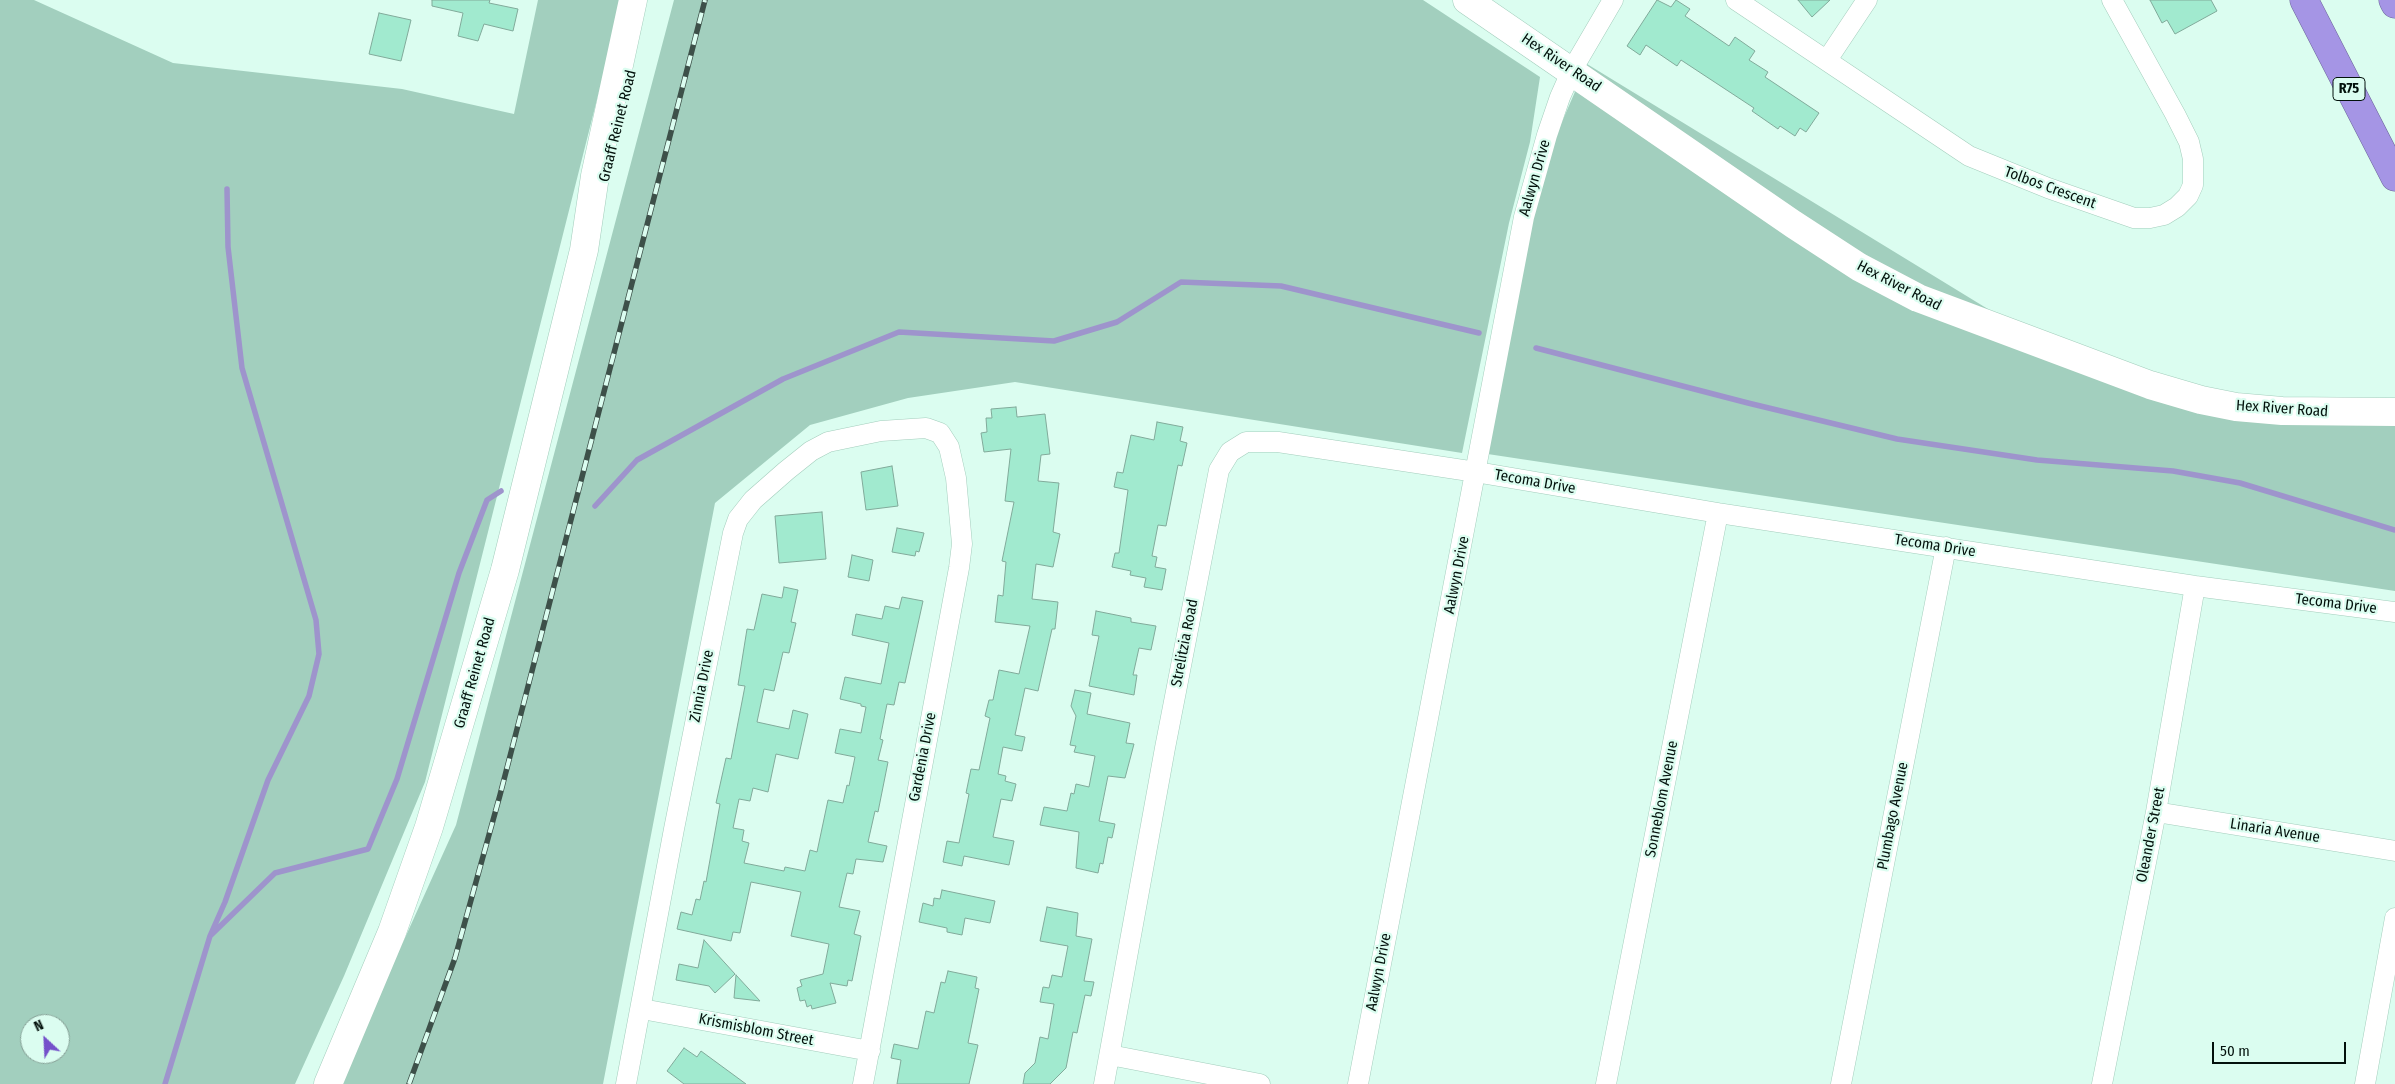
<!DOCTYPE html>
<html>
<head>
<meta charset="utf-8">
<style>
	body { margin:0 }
	#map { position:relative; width:2395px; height:1084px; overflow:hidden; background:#dbfdf0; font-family:"Fira Sans Condensed",sans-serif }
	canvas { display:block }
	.north { position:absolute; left:20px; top:1014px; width:50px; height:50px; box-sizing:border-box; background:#dbfdf0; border:1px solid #859f95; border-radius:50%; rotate:335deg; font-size:14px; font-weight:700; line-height:20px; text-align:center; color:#03110c }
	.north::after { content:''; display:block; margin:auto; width:18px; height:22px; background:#7451ca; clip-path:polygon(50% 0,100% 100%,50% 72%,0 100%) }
	.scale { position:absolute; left:2212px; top:1042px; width:134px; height:22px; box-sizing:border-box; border:2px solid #03110c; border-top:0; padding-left:6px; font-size:15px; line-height:18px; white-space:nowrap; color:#03110c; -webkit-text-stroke:4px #dbfdf0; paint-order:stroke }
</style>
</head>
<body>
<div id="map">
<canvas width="2395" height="1084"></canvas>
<div class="north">N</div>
<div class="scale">50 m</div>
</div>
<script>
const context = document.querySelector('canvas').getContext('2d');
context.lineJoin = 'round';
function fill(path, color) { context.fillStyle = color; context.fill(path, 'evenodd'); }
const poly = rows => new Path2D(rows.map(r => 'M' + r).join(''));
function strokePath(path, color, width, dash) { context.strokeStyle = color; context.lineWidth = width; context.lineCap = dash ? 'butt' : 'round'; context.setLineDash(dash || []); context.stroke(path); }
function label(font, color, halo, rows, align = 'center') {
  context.font = font + ' "Fira Sans Condensed",sans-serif'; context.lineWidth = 4.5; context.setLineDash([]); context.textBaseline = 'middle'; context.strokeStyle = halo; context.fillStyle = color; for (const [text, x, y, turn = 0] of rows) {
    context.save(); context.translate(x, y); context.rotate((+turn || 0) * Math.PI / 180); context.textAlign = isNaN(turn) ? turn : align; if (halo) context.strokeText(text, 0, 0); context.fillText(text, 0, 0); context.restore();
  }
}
fill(poly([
	[0,0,34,0,173,63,402,89,514,114,538,0,622,0,425,782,344,976,295,1084,0,1084],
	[30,1024,60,1024,60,1054,30,1054],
	[674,0,1423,0,1540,77,1530,142,1509,223,1462,453,1015,382,908,398,810,425,715,503,603,1084,339,1084,456,825],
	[1587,64,2109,383,2395,415,2395,591,1481,453,1534,213,1552,145]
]), '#a2cfbe');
strokePath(poly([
	[1536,348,1748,403,1897,439,2037,460,2173,471,2240,483,2395,530],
	[595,506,637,460,783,379,899,332,1054,341,1117,322,1181,282,1281,286,1479,333],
	[210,936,225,902,268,780,309,696,319,654,316,620,242,368,228,247,227,189],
	[165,1084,210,936,275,873,368,849,397,779,459,573,487,500,501,491]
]), '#9e94cc', 5.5);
const building = poly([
	[432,0,490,0,489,3,518,9,513,31,484,24,478,41,458,36,463,13,432,6,432,0],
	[1657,0,1671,7,1676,0,1690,9,1685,16,1729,46,1735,37,1755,51,1749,60,1768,72,1765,77,1819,113,1806,132,1800,128,1795,136,1780,126,1778,129,1752,111,1754,108,1681,60,1677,66,1646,45,1640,55,1627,46,1657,0],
	[1798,0,1830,0,1812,17,1798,0],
	[2150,0,2211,0,2217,11,2175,34,2167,20,2162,23,2150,0],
	[379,13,411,20,401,61,369,54,379,13],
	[1016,407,1017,417,1045,414,1050,454,1041,455,1038,481,1059,483,1053,532,1060,534,1053,567,1036,564,1032,599,1058,602,1055,629,1052,629,1038,691,1025,688,1015,735,1025,737,1022,751,1003,747,998,774,1006,776,1005,781,1016,784,1012,801,1001,799,993,837,1014,841,1009,865,964,856,962,866,943,862,947,841,959,843,969,794,966,793,971,769,979,770,990,718,985,716,989,700,993,700,999,670,1019,674,1030,626,995,622,998,595,1003,596,1006,562,1002,561,1014,502,1005,501,1011,449,984,452,981,433,987,432,986,418,992,418,991,409,1016,407],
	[1157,422,1183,427,1180,441,1187,443,1182,466,1178,465,1166,526,1158,525,1152,556,1157,557,1155,567,1166,569,1162,590,1144,587,1146,578,1130,575,1131,571,1112,567,1115,553,1119,553,1128,490,1114,487,1117,472,1123,473,1131,435,1154,440,1157,422],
	[892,466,898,506,866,510,861,472,892,466],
	[822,512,826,559,779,563,775,516,822,512],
	[897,528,924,533,919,552,916,551,915,556,892,552,897,528],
	[852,555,873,560,869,581,848,577,852,555],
	[784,587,798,590,791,622,796,623,789,653,783,652,774,691,764,689,757,722,789,729,793,710,808,714,798,759,776,754,768,792,753,788,750,801,739,799,733,828,744,830,742,841,749,843,744,863,784,871,785,867,805,871,810,850,817,852,828,800,843,803,847,785,849,786,855,757,835,753,840,729,861,733,866,707,861,706,861,704,840,699,845,677,881,684,889,643,852,635,856,614,882,619,885,606,899,609,902,597,923,601,905,683,899,682,894,705,887,704,880,739,883,740,878,760,888,762,878,812,875,811,868,842,887,846,883,862,856,859,853,874,847,873,839,907,860,911,854,934,861,936,852,981,848,980,847,986,830,983,836,1003,812,1009,811,1005,807,1007,805,1000,800,1001,797,988,802,986,800,980,823,974,829,944,791,936,801,892,751,882,740,933,733,932,731,941,677,929,681,912,692,915,696,899,700,900,704,881,706,882,720,804,716,803,726,758,731,759,745,686,738,685,747,629,754,630,762,594,782,598,784,587],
	[1096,611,1131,618,1131,622,1156,626,1151,650,1139,648,1133,675,1137,675,1134,695,1089,686,1099,636,1092,635,1096,611],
	[1075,690,1091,693,1087,714,1130,723,1126,743,1134,744,1125,778,1108,776,1099,821,1115,824,1112,838,1108,837,1103,864,1100,863,1098,873,1076,868,1079,832,1040,825,1044,807,1067,811,1071,793,1074,794,1076,784,1089,787,1095,756,1074,752,1076,746,1070,745,1076,716,1071,706,1075,690],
	[942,890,995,901,990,923,965,918,962,935,947,932,947,928,919,922,923,903,933,906,934,898,940,899,942,890],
	[1047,907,1078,913,1076,936,1092,939,1084,981,1094,982,1091,996,1085,995,1077,1033,1073,1032,1066,1068,1050,1084,1023,1084,1025,1073,1035,1063,1040,1037,1048,1039,1054,1004,1040,1002,1043,987,1049,988,1052,975,1062,977,1068,946,1040,941,1047,907],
	[704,940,735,974,715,993,709,986,676,980,679,964,698,968,704,940],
	[948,971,977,977,975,988,979,989,968,1043,978,1045,969,1084,897,1084,901,1060,891,1058,894,1044,918,1049,926,1011,934,1013,941,982,945,983,948,971],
	[736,975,760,1001,734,998,736,975],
	[684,1048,697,1057,701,1051,746,1084,684,1084,667,1071,684,1048]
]);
fill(building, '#a1eacf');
strokePath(building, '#81aa9a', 1);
const street = poly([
	[1736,0,1969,156,2048,188,2134,218,2150,218,2164,215,2177,207,2188,196,2193,185,2193,159,2189,142,2175,114,2112,0],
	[1827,60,1867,0],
	[2156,812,2395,851],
	[642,1009,870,1051],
	[1110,1055,1260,1084],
	[626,1084,674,829,733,533,738,519,753,500,786,471,811,451,828,442,881,431,926,428,940,433,949,447,956,478,962,544,959,568,863,1084],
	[1104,1084,1165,748,1219,470,1230,452,1246,442,1278,442,1476,472,1718,513,2195,586,2395,612],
	[1358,1084,1524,217,1547,135,1560,97,1572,70,1613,0],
	[1606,1084,1718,513],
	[1841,1084,1946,547],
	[2102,1084,2156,812,2195,586],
	[2365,1084,2395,918]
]);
const secondary = poly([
	[1467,0,1793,224,1859,267,1918,298,2150,385,2201,400,2236,407,2282,411,2395,412],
	[328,1084,392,932,429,827,505,570,584,250,595,176,633,0]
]);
const highway = poly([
	[2304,0,2395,177],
	[2393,0,2395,4]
]);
strokePath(street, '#a3cdbc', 21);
strokePath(secondary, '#a3cdbc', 29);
strokePath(highway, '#6c6799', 29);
strokePath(street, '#fff', 20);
strokePath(secondary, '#fff', 28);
strokePath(highway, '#a595e5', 28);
const rail = poly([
	[409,1084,455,958,500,795,705,0]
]);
strokePath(rail, '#3d5049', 5.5);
strokePath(rail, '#dbfdf0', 4, [11]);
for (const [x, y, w] of [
	[2349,89,32]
]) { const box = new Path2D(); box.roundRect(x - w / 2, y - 11.5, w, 23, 4); context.fillStyle = '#dbfdf0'; context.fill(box); strokePath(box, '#03110c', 1); }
label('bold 14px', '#03110c', null, [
	["R75",2349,89]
]);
label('15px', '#03110c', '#dbfdf0', [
	["Hex River Road",1561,63,34],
	["Graaff Reinet Road",618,126,-76],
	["Aalwyn Drive",1535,178,-74],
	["Tolbos Crescent",2050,188,20],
	["Hex River Road",1899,286,27],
	["Hex River Road",2282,409,4],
	["Tecoma Drive",1535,482,10],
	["Tecoma Drive",1935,546,9],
	["Aalwyn Drive",1457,575,-79],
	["Tecoma Drive",2336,604,7],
	["Strelitzia Road",1185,643,-79],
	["Graaff Reinet Road",475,673,-74],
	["Zinnia Drive",702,686,-79],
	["Gardenia Drive",923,757,-79],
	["Sonneblom Avenue",1662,799,-79],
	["Plumbago Avenue",1893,816,-79],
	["Linaria Avenue",2275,831,9],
	["Oleander Street",2151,835,-79],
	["Aalwyn Drive",1379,972,-79],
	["Krismisblom Street",756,1030,11]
]);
</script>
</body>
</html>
